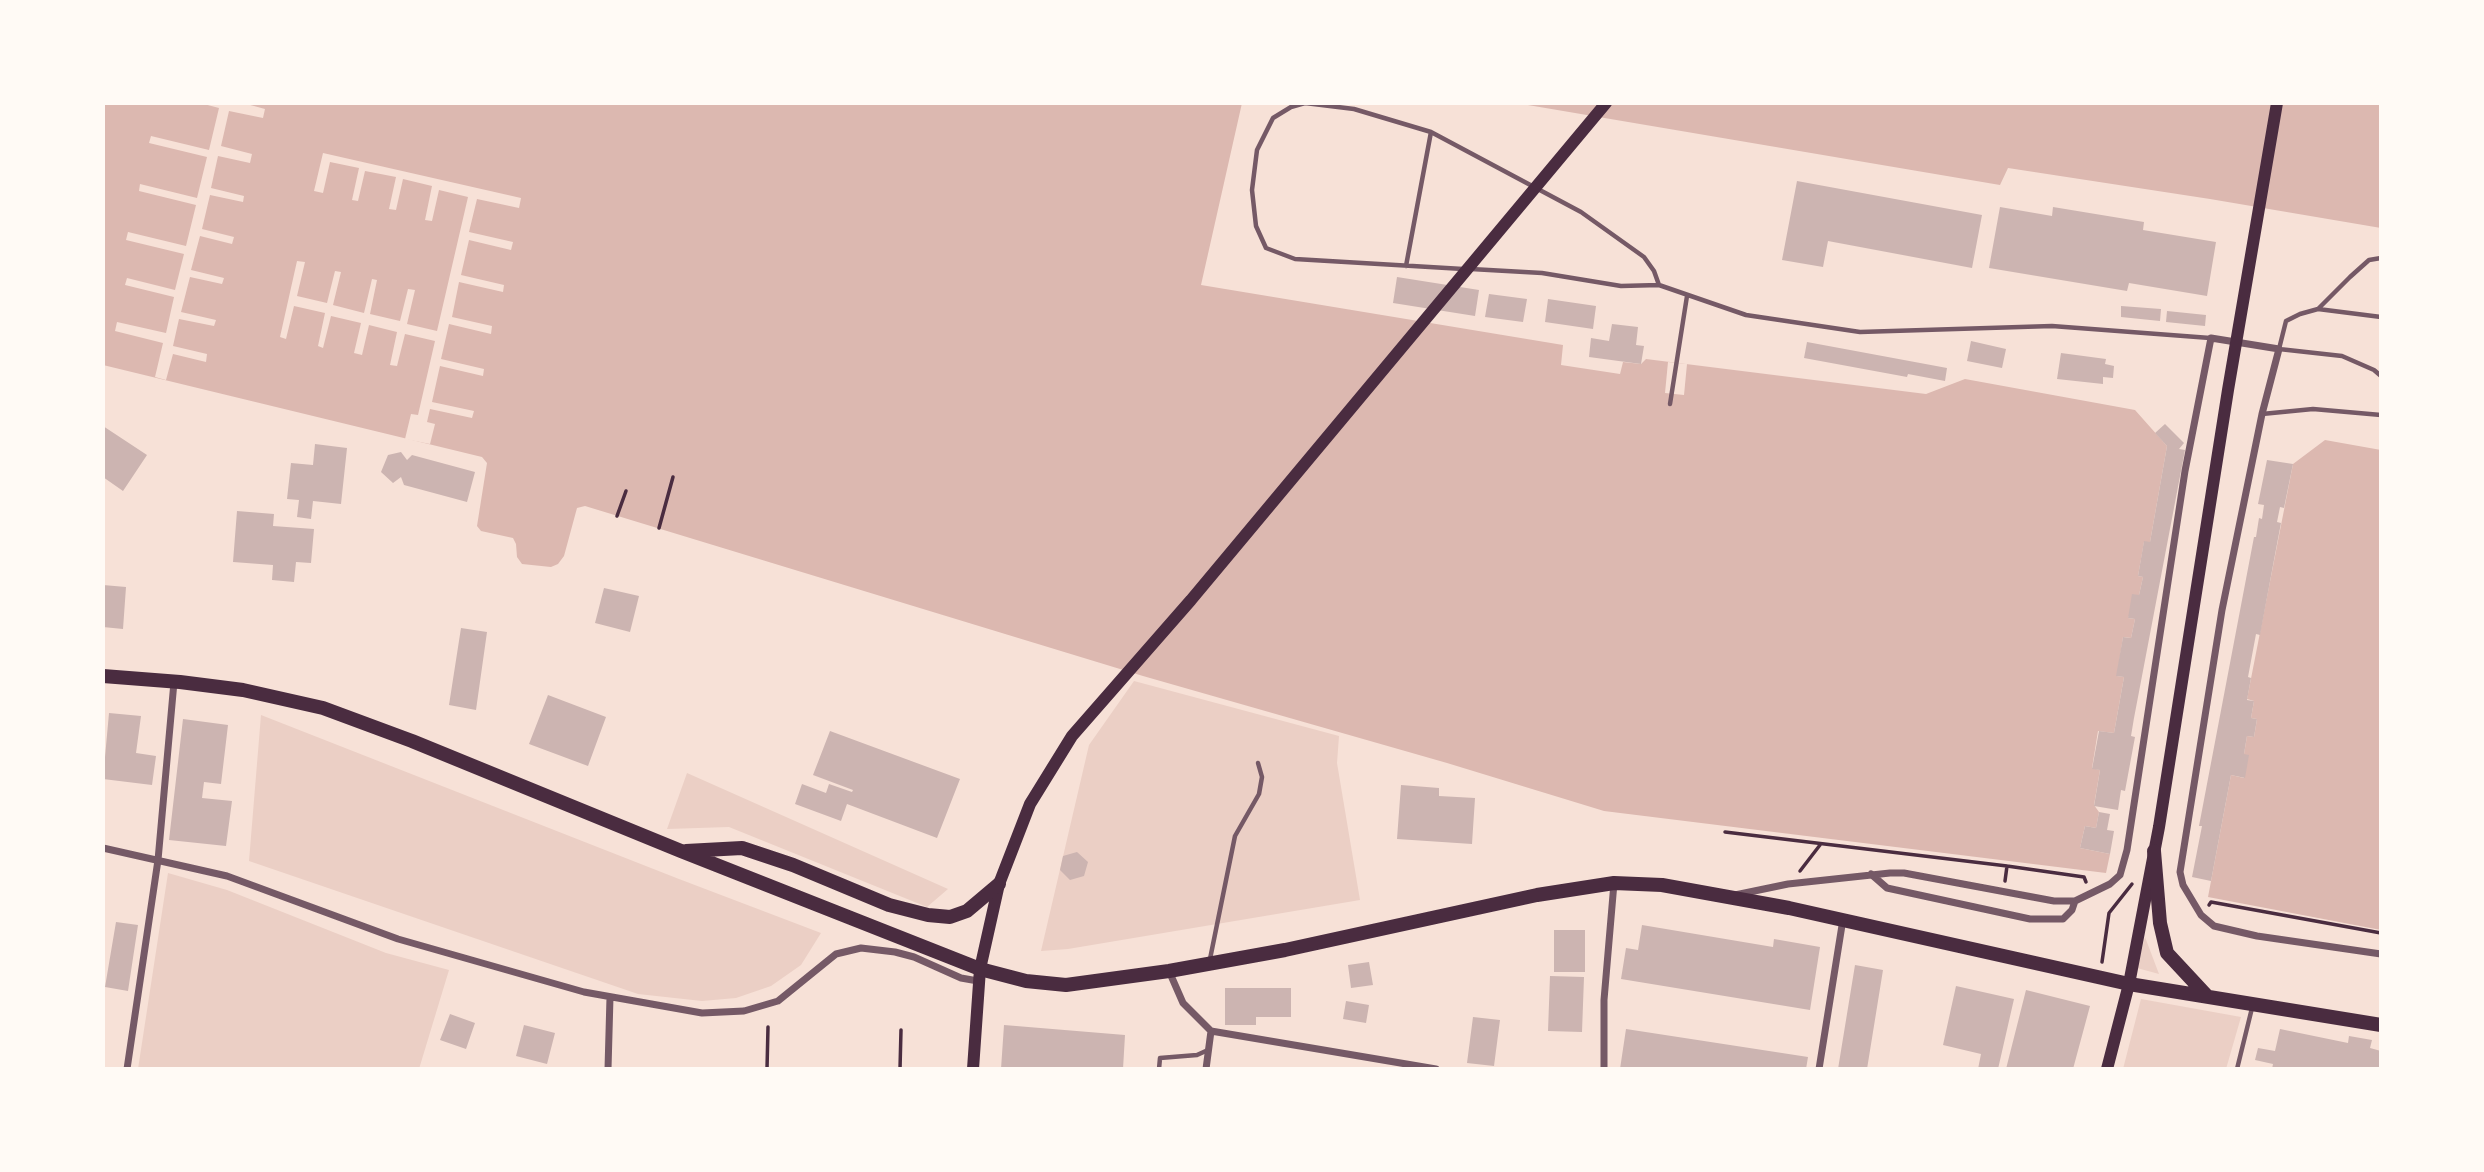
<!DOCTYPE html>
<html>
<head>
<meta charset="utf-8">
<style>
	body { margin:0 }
	#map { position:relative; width:2484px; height:1172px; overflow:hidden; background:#f7e1d7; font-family:Roboto,sans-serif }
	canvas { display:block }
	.frame { position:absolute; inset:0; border:105px solid #fffaf5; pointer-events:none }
</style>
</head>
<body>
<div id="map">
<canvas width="2484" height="1172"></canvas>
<div class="frame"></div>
</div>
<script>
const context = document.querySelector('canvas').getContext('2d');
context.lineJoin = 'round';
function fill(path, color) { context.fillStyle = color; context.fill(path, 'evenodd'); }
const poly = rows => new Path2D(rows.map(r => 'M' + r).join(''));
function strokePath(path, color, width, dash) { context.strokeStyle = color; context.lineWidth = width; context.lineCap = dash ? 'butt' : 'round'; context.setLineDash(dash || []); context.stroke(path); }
fill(poly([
	[1134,681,1339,736,1337,763,1360,900,1068,949,1041,951,1089,745],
	[261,715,679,879,821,933,801,965,771,986,736,998,702,1001,638,994,249,861],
	[687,773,948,889,927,907,729,827,667,829],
	[168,873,227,890,386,953,449,970,419,1069,138,1069],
	[2145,937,2159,974,2137,968],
	[2141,999,2241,1017,2226,1069,2123,1069]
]), '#ebcfc5');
fill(poly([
	[103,103,1242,103,1201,285,1563,345,1561,365,1620,374,1623,362,1641,364,1646,359,1926,394,1965,379,2135,410,2167,446,2150,542,2144,542,2138,576,2143,577,2139,595,2128,618,2135,619,2131,638,2123,637,2117,676,2124,677,2114,733,2098,731,2092,768,2100,770,2094,805,2099,812,2096,828,2085,826,2080,848,2110,854,2106,873,1604,811,1447,763,1143,676,585,506,577,508,564,556,558,564,551,567,522,564,517,557,516,544,513,538,481,531,477,526,487,463,482,457,103,365],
	[1516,103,2381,103,2381,228,2210,199,2008,168,2000,185],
	[2325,440,2381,450,2381,930,2208,897,2231,775,2244,778,2244,754,2247,736,2254,737,2257,719,2251,718,2254,701,2247,699,2293,464]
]), '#dcb8b0');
fill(poly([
	[200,103,243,103,265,109,263,118,229,111,221,146,252,154,250,163,218,156,211,188,244,196,243,202,210,195,202,229,234,237,232,244,200,236,191,270,224,278,222,284,190,277,181,312,216,320,214,326,179,319,173,346,207,354,206,362,173,354,166,380,155,377,163,343,115,331,117,322,166,333,174,297,125,285,127,278,175,290,184,254,126,240,128,232,186,246,196,205,139,191,140,184,197,198,207,157,149,143,151,136,209,150,219,108],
	[323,153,521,198,519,208,477,199,469,232,513,242,511,250,469,240,461,275,504,285,503,292,459,282,452,317,492,326,491,334,449,324,441,359,484,369,483,376,440,366,432,402,474,411,472,418,430,409,427,422,435,424,430,444,405,439,411,414,418,415,435,341,405,334,397,366,390,365,397,332,369,325,362,355,354,353,361,323,331,316,323,348,318,346,325,313,294,306,286,339,280,337,297,261,305,262,297,296,327,303,335,271,341,272,333,305,364,313,372,279,377,280,370,314,400,321,408,289,415,290,407,324,437,331,468,197,439,190,432,221,425,220,432,186,403,179,396,210,389,209,396,177,365,171,358,201,352,200,359,168,330,162,323,193,314,191],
	[1668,362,1687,364,1684,395,1665,393]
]), '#f7e1d7');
fill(poly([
	[1797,181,1982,215,1972,268,1828,241,1823,267,1782,260],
	[2000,207,2052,216,2053,207,2144,222,2143,230,2216,242,2207,296,2129,283,2127,291,1989,268],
	[1397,277,1479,290,1475,316,1393,303],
	[1489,294,1527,299,1523,322,1485,317],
	[1548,299,1596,306,1593,329,1545,322],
	[2121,306,2161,309,2160,321,2121,317],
	[2167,311,2206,315,2205,326,2166,322],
	[1612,324,1638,327,1636,345,1644,346,1641,364,1589,357,1591,338,1609,341],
	[1971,341,2006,349,2002,368,1967,361],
	[1807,342,1947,368,1945,381,1908,374,1907,377,1804,358],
	[2061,353,2106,359,2105,364,2114,366,2113,378,2103,377,2103,384,2057,379],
	[2165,424,2184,443,2179,449,2185,450,2134,718,2131,736,2135,737,2125,791,2121,790,2118,810,2094,806,2100,770,2092,769,2099,731,2114,733,2124,677,2116,676,2123,637,2131,638,2135,619,2128,618,2132,594,2139,595,2143,577,2138,576,2144,541,2150,542,2167,446,2155,433],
	[103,426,147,455,123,491,103,477],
	[315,444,347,448,341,504,313,501,311,519,297,517,299,500,287,499,291,463,313,465],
	[401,452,407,460,412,455,475,472,467,502,404,485,401,477,393,483,381,472,388,455],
	[2267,460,2293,464,2284,508,2280,507,2277,522,2281,523,2274,560,2260,635,2256,634,2248,677,2251,678,2247,700,2254,701,2251,718,2257,719,2254,737,2247,736,2244,754,2249,755,2245,778,2231,775,2211,881,2192,877,2202,826,2199,826,2254,537,2256,537,2259,518,2262,519,2264,505,2258,504],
	[237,511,274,514,273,526,314,529,311,563,296,562,294,582,272,580,273,565,233,562],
	[103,585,126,587,123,629,103,627],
	[604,588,639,596,630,632,595,623],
	[461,628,487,632,476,710,449,705],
	[548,695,606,717,588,766,529,744],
	[109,713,141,716,136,753,156,756,152,785,103,779],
	[183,719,228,725,221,784,204,782,202,798,232,801,226,846,169,840],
	[830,731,960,779,937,838,847,804,841,821,795,804,802,784,826,793,829,784,852,792,853,790,813,775],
	[1401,785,1439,788,1439,796,1475,798,1472,844,1397,839],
	[2099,812,2110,814,2107,830,2114,831,2110,854,2080,848,2085,826,2096,828],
	[1077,852,1088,862,1084,876,1070,880,1060,870,1063,856],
	[116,922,138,925,128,991,105,987],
	[1642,925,1773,947,1774,939,1820,947,1810,1010,1621,979,1626,948,1638,950],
	[1554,930,1585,930,1585,972,1554,972],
	[1369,962,1373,985,1351,988,1348,965],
	[1855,965,1883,970,1867,1069,1838,1069],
	[1550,976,1584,977,1582,1032,1548,1031],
	[1956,986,2014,999,1998,1069,1978,1069,1981,1054,1943,1045],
	[1225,988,1291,988,1291,1017,1256,1017,1256,1025,1225,1025],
	[2026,990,2090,1006,2073,1069,2006,1069],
	[1346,1001,1369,1005,1366,1023,1343,1019],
	[450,1014,475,1023,466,1049,440,1040],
	[1473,1017,1500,1020,1494,1066,1467,1063],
	[524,1025,555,1033,547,1064,516,1056],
	[1004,1025,1125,1035,1123,1069,1001,1069],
	[1626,1029,1808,1057,1806,1069,1620,1069],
	[2280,1029,2348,1043,2349,1036,2372,1040,2370,1048,2381,1051,2381,1069,2272,1069,2273,1064,2255,1060,2258,1048,2275,1051]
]), '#ccb4b1');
strokePath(poly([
	[617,516,626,491],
	[659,528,673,477],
	[1725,832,2007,866,2084,877,2086,882],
	[1800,871,1820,845],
	[2005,881,2007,866],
	[2209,905,2211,902,2381,933],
	[2102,962,2109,913,2132,884],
	[767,1069,768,1027],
	[900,1069,901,1030]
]), '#4a2c40', 3.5);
strokePath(poly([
	[1406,266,1431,132],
	[1463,269,1295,259,1266,248,1256,226,1252,190,1257,150,1273,118,1291,107,1305,103,1354,109,1431,132,1581,212,1644,257,1654,271,1659,285],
	[1471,269,1542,273,1621,286,1659,285,1746,315,1860,332,2052,326,2210,338],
	[2318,309,2350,277,2369,260,2381,258],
	[2381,317,2318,309,2300,314,2286,321,2279,349,2342,356,2374,370,2381,376],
	[1670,404,1687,296],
	[2262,414,2313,409,2381,415],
	[1210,959,1235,836,1259,794,1262,777,1258,763],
	[1159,1069,1160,1058,1197,1055,1208,1050],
	[2237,1069,2252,1008]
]), '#755966', 4.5);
strokePath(poly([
	[103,848,227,876,398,939,584,992,702,1013,744,1011,778,1001,836,954,861,948,895,952,914,957,961,978,978,981],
	[1871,874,1887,888,2030,919,2063,919,2072,910,2075,901],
	[1735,895,1788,884,1890,873,1904,873,2054,901,2075,901,2110,884,2120,875,2127,850,2185,471,2211,338,2279,349,2262,414,2222,610,2180,872,2183,885,2201,915,2214,926,2257,936,2381,954],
	[1169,971,1183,1003,1211,1031,1436,1069],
	[127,1069,158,860,174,682],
	[608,1069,610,997],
	[1206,1069,1211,1031],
	[1604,1069,1604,1000,1614,883],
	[1819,1069,1843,919]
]), '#755966', 7);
strokePath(poly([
	[973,1069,980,969,999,884,1030,804,1072,736,1191,600,1606,103],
	[2107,1069,2129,984,2159,827,2228,390,2277,103]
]), '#4a2c40', 12);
strokePath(poly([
	[103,676,180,682,243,690,323,708,412,741,681,851,980,969,1026,981,1066,985,1169,971,1285,950,1537,895,1614,883,1662,885,1789,908,2129,984,2381,1025],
	[686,851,742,848,793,865,889,905,928,915,950,917,967,911,999,884],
	[2154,851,2160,923,2167,953,2207,996]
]), '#4a2c40', 14);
</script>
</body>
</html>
